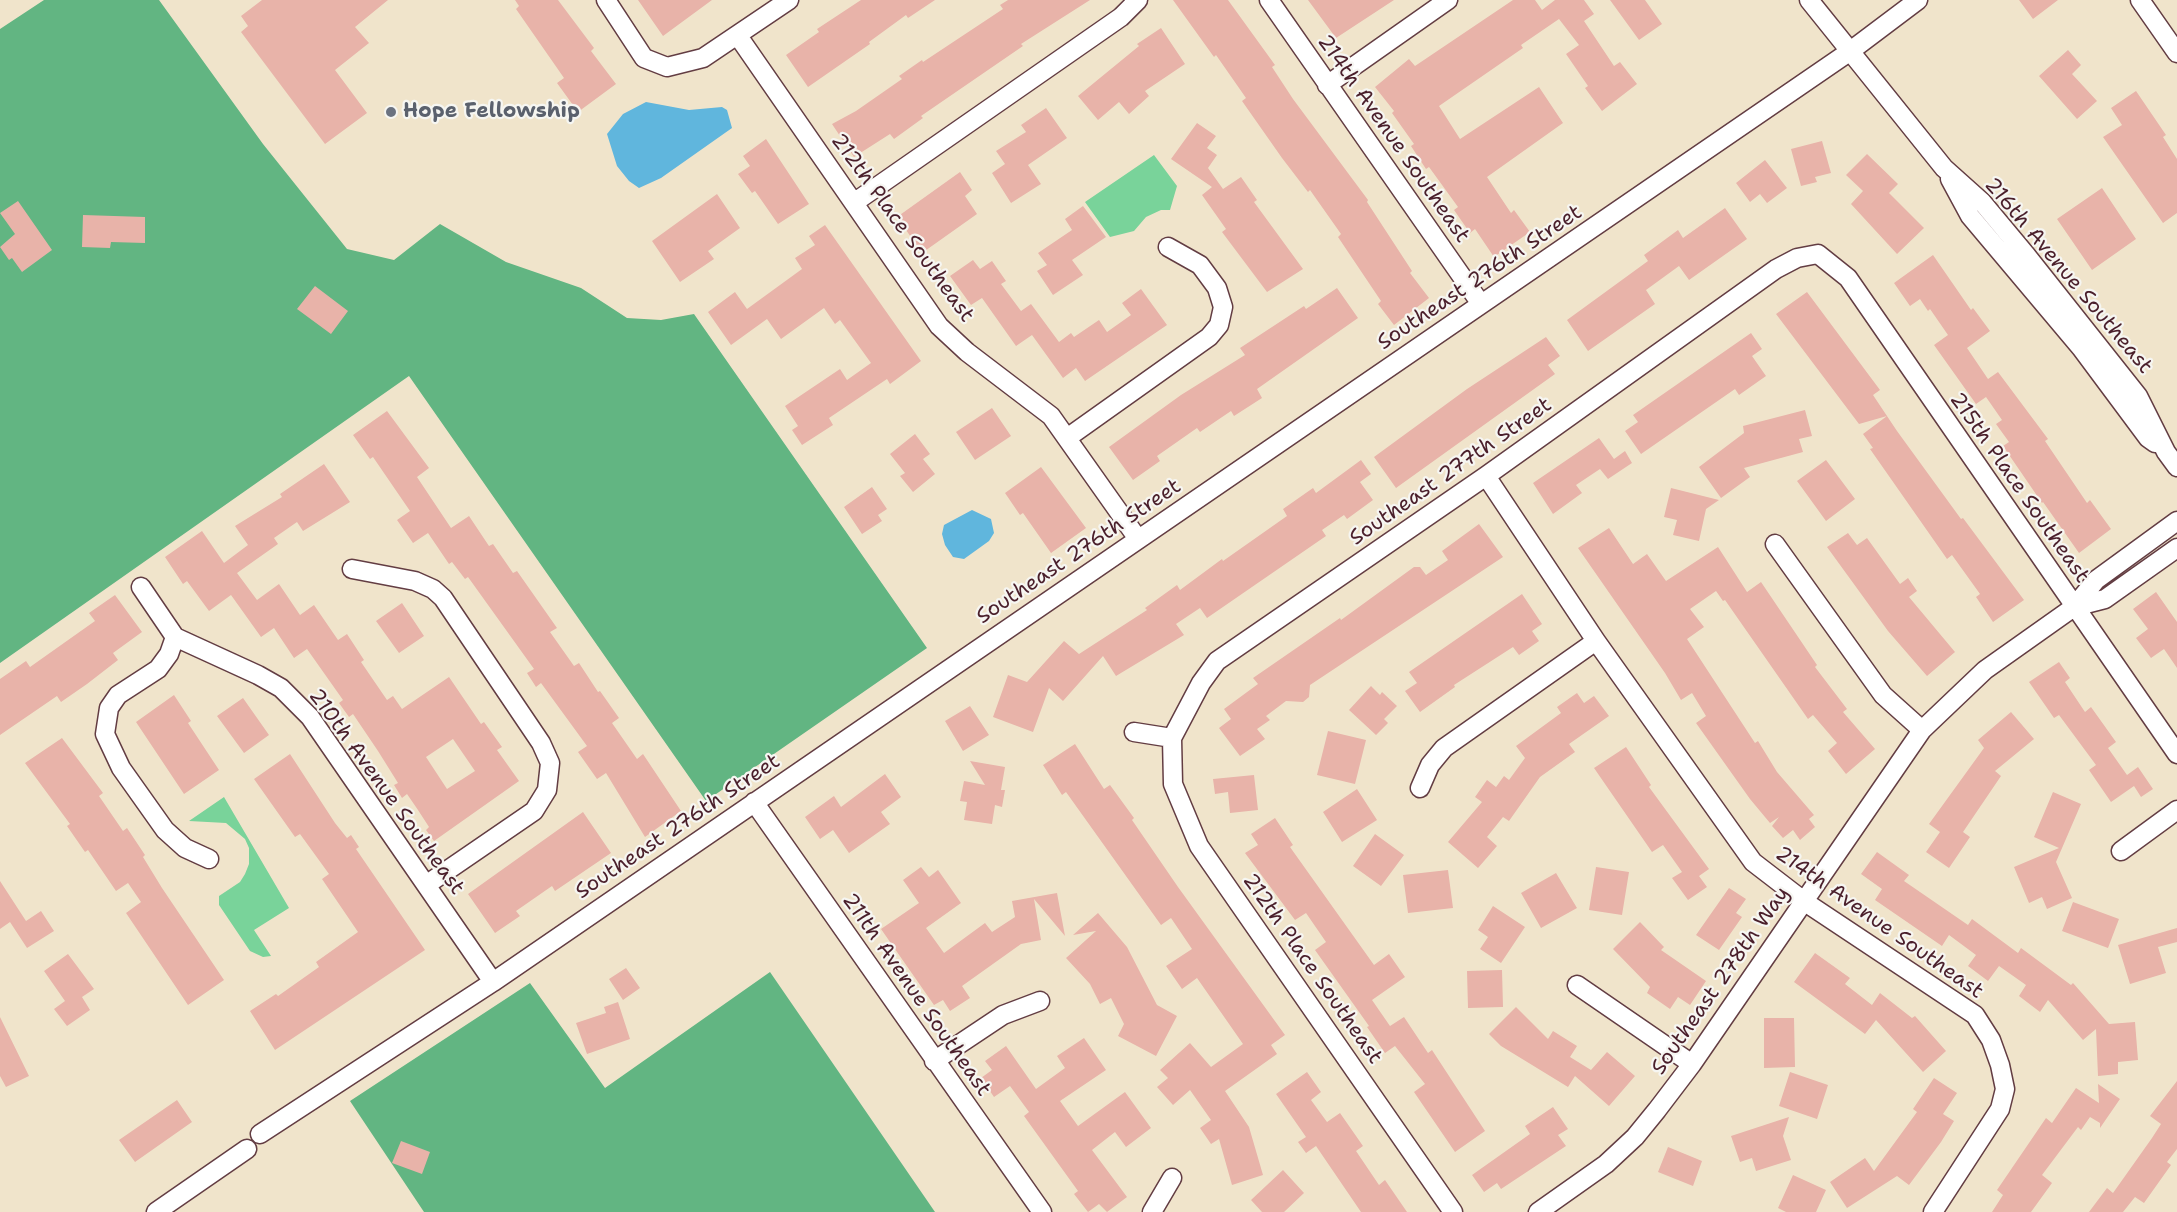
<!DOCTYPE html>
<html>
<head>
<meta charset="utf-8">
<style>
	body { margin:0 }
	canvas { display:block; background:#f0e4cb }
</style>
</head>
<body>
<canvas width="2177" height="1212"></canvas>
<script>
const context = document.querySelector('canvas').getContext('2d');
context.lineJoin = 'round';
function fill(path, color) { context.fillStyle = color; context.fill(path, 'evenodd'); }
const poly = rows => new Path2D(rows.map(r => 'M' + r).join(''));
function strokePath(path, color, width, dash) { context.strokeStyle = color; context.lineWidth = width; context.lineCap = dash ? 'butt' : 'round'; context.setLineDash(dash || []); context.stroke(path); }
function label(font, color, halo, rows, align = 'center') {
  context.font = font + ' "Shantell Sans",sans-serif'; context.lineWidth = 4.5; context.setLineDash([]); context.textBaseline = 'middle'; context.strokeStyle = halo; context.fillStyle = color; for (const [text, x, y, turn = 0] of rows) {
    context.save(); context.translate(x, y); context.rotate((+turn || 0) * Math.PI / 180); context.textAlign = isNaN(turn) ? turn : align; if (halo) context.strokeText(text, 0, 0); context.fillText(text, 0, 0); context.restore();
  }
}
fill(poly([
	[1154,155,1177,186,1170,210,1161,210,1146,217,1134,231,1110,237,1085,202],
	[224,797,289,908,254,930,271,956,263,957,250,951,219,905,219,896,240,882,245,874,249,864,249,848,245,839,226,823,189,821]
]), '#79d39a');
fill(poly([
	[44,0,159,0,263,144,347,249,394,260,440,224,506,262,581,288,627,318,661,320,694,314,927,648,706,801,409,376,0,663,0,29],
	[770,972,935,1212,424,1212,350,1101,530,983,605,1088]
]), '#62b582');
fill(poly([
	[646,102,689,110,722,107,727,110,732,128,661,178,639,188,629,181,617,166,607,134,623,114],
	[972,510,991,519,994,533,989,541,964,559,953,557,945,545,942,534,944,525]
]), '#60b6dd');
fill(poly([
	[262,0,388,0,355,27,369,43,335,70,367,113,325,144,241,32,248,26,241,16],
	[515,0,558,0,594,48,591,51,616,84,578,112,557,83,564,78,516,9,519,6],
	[638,0,712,0,663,36],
	[861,0,935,0,908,18,906,15,869,42,870,44,808,87,786,55,819,32,817,29],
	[1008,0,1090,0,1021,44,1023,46,921,116,923,118,894,139,890,134,854,157,832,124,856,111,902,79,899,76,922,60,923,62,1003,9,1000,5],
	[1173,0,1228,0,1275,65,1272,67,1293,99,1368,200,1367,202,1412,271,1410,273,1429,298,1394,325,1378,304,1381,301,1338,237,1341,234,1310,190,1308,192,1282,158,1242,101,1246,98,1216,55,1214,57],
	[1308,0,1394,0,1336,38],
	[1513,0,1535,0,1542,10,1555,0,1584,0,1594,14,1584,21,1614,66,1620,62,1637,84,1602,111,1585,88,1588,86,1566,54,1579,45,1559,19,1521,45,1523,48,1439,106,1460,139,1539,87,1563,123,1487,177,1511,213,1514,210,1530,232,1494,257,1475,229,1470,233,1454,210,1458,207,1429,167,1426,169,1411,146,1414,144,1392,113,1394,111,1375,87,1409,59,1415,66],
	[1610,0,1645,0,1662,24,1639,40],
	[2019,0,2058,0,2033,19],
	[1161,28,1185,64,1145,91,1149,96,1129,114,1119,102,1098,120,1078,96,1139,46,1137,44],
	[2068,50,2081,65,2072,74,2097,101,2077,119,2039,76],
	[2136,91,2166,135,2163,137,2177,159,2177,213,2163,223,2103,137,2122,125,2111,108],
	[1046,108,1067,138,1028,165,1041,184,1011,203,992,173,1005,164,996,151,1026,132,1021,125],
	[1197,123,1216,136,1207,148,1217,155,1208,168,1223,189,1241,177,1257,200,1254,202,1303,269,1267,292,1222,232,1226,229,1202,195,1212,187,1171,159],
	[766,139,809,204,778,224,755,191,752,193,738,174,750,166,743,156],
	[1822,141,1831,173,1815,177,1817,182,1801,186,1791,149],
	[1867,154,1898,184,1889,193,1924,228,1897,254,1851,204,1863,191,1846,175],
	[1765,160,1787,188,1767,203,1760,194,1750,202,1736,183],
	[960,172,972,190,965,196,977,214,922,253,897,217],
	[2102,188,2136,239,2092,270,2057,219],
	[717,194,740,228,708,251,714,259,680,282,652,241],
	[18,201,52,250,22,272,12,258,9,260,0,247,15,234,0,213],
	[1083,206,1106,237,1072,260,1083,275,1053,295,1037,271,1047,265,1038,253,1072,230,1065,219],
	[1725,208,1747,239,1689,280,1679,266,1646,290,1655,304,1588,351,1567,320,1648,261,1644,255,1678,230,1683,238],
	[83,215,145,217,145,243,111,242,110,248,82,247],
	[825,225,921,361,890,384,887,379,829,418,833,425,802,445,792,430,798,426,785,406,840,369,847,380,871,363,840,320,835,324,824,308,781,339,767,319,731,345,708,312,735,292,747,309,802,269,795,258,815,245,809,236],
	[1933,255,1971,310,1973,308,1990,331,1967,348,1988,379,1998,372,2048,439,2045,441,2087,503,2090,500,2111,529,2079,553,2043,502,2042,503,2003,446,2009,442,1996,424,2002,420,1986,397,1976,404,1934,345,1948,335,1930,309,1928,311,1920,299,1910,306,1894,283],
	[973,260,980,269,992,261,1006,281,1001,284,1021,311,1031,304,1059,342,1071,333,1074,337,1099,320,1107,332,1131,315,1122,303,1141,289,1167,325,1085,381,1076,368,1063,378,1032,335,1016,346,982,298,971,305,950,276],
	[315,286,348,311,331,334,297,309],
	[1337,288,1358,318,1257,389,1262,398,1234,416,1231,411,1200,432,1197,428,1157,456,1160,461,1133,480,1109,447,1181,395,1245,355,1240,348,1304,306,1306,309],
	[1807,292,1880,390,1873,395,1897,431,1961,519,1963,518,2024,600,1993,622,1976,597,1980,594,1952,555,1947,559,1870,449,1873,448,1863,434,1887,416,1859,424,1776,314],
	[1751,333,1762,349,1752,356,1766,376,1739,395,1735,389,1641,454,1625,431,1638,422,1633,415],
	[1546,337,1560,356,1548,365,1555,374,1396,488,1374,457,1467,389],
	[992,408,1011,436,975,460,956,432],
	[1805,410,1812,436,1799,439,1803,452,1744,468,1750,477,1721,498,1699,467,1744,433,1743,426],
	[387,411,429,468,417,477,451,528,469,516,489,546,493,544,513,573,517,571,557,628,550,632,574,666,579,663,598,692,600,691,619,718,612,723,637,759,643,754,681,811,645,837,606,773,597,779,578,752,587,746,541,683,536,687,527,673,534,669,468,577,465,579,452,562,449,564,428,533,413,543,397,520,410,511,373,457,370,459,353,435],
	[915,434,930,454,923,459,935,474,913,492,900,476,905,473,890,454],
	[1599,438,1614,459,1625,451,1632,463,1608,479,1600,469,1576,485,1582,493,1553,514,1533,483],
	[1361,460,1371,474,1360,482,1373,500,1347,519,1344,515,1322,530,1326,536,1207,618,1200,608,1176,624,1184,635,1116,676,1103,656,1063,701,1049,688,1033,732,993,717,1008,675,1027,682,1064,641,1079,654,1147,610,1145,608,1177,585,1180,590,1222,559,1223,561,1287,516,1283,509,1313,488,1316,493],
	[1826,460,1855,499,1826,521,1797,481],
	[324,464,350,502,303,531,297,522,274,538,278,544,237,573,257,600,279,584,300,615,314,605,338,640,347,634,364,660,361,662,387,700,393,696,402,709,449,677,481,724,484,722,502,747,497,750,519,781,434,841,426,830,429,827,418,810,407,794,402,798,394,785,398,783,378,751,353,714,349,717,339,703,343,700,307,649,294,658,274,628,261,637,231,595,209,611,187,581,183,584,165,557,202,531,224,563,248,545,235,526,282,497,280,494],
	[453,739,475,771,447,789,426,757],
	[1041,467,1086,528,1051,553,1023,513,1020,515,1005,493],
	[872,487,887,509,878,515,882,521,862,534,844,507],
	[1671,488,1719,500,1706,509,1699,541,1673,535,1677,520,1664,517],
	[1479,524,1503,557,1310,685,1309,697,1303,702,1286,701,1266,716,1270,720,1257,729,1265,739,1240,756,1219,728,1231,719,1224,709,1258,684,1253,678,1340,618,1341,620,1414,567,1420,567,1426,575,1448,560,1442,551],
	[1609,528,1633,564,1647,554,1666,581,1718,547,1747,592,1761,582,1817,665,1815,667,1847,709,1843,712,1875,749,1846,774,1828,751,1837,743,1813,715,1808,719,1725,600,1723,601,1716,591,1690,609,1704,627,1687,639,1755,743,1758,741,1777,772,1814,815,1809,819,1815,827,1800,840,1793,830,1783,838,1772,826,1779,817,1770,823,1750,799,1696,723,1706,716,1692,693,1681,700,1665,673,1578,548],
	[1848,533,1857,545,1867,538,1900,584,1908,578,1917,591,1909,597,1955,652,1927,676,1888,631,1827,547],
	[2156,592,2177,622,2177,668,2164,649,2151,658,2136,638,2148,629,2133,609],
	[1522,594,1542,624,1532,631,1539,641,1519,655,1513,647,1454,685,1455,687,1420,712,1405,691,1417,683,1409,672],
	[115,595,142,632,113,653,118,660,87,684,61,702,57,696,0,735,0,679,26,661,30,667,95,621,89,613],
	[402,603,424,636,399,653,376,621],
	[2059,662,2070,678,2065,682,2085,712,2091,707,2116,742,2108,748,2127,775,2138,767,2153,789,2141,797,2134,786,2111,802,2089,770,2096,765,2059,715,2054,718,2029,682],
	[1371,686,1380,695,1382,692,1397,706,1384,719,1388,723,1376,735,1349,710],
	[1577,693,1584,703,1594,696,1609,716,1569,744,1575,752,1540,777,1509,821,1503,817,1487,837,1497,846,1478,868,1448,842,1482,802,1475,797,1487,780,1496,787,1504,776,1509,780,1525,758,1516,746,1561,713,1557,707],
	[174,695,191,721,188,723,219,770,184,794,136,722],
	[243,698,269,735,244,753,217,716],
	[970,706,989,735,963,751,945,721],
	[2011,712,2034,739,1995,771,2001,776,1963,832,1970,837,1949,868,1926,852,1940,832,1929,824,1984,748,1978,740],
	[1328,731,1366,740,1355,784,1317,775],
	[62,738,103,793,99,796,123,831,127,828,145,855,143,857,162,888,224,980,188,1005,126,913,141,902,128,883,116,891,88,850,85,852,67,826,70,824,25,763],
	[1075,744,1104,789,1110,785,1134,818,1132,820,1178,887,1285,1035,1271,1045,1277,1054,1225,1091,1249,1127,1263,1175,1232,1185,1219,1139,1211,1144,1200,1128,1211,1120,1190,1090,1173,1105,1157,1087,1168,1078,1160,1070,1190,1043,1211,1067,1243,1044,1197,978,1182,989,1166,966,1192,949,1171,918,1161,925,1066,792,1062,795,1043,765],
	[1626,747,1651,785,1649,787,1709,869,1699,876,1707,887,1688,900,1672,878,1682,872,1663,845,1652,852,1594,768],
	[290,754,335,823,347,838,351,835,359,847,356,849,425,950,275,1050,250,1011,276,994,278,996,319,967,316,962,358,932,322,879,329,874,300,834,295,837,254,779],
	[970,761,1005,767,1001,790,1005,790,1002,807,995,805,992,824,964,820,967,802,960,801,964,781,985,785],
	[885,774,901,797,881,812,890,824,849,853,833,830,820,839,805,817,834,796,841,807],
	[1254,775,1258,810,1230,813,1228,792,1215,794,1213,779],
	[1357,789,1377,820,1342,842,1323,812],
	[2053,792,2081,804,2056,862,2072,898,2047,909,2042,897,2029,903,2014,867,2059,848,2034,837],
	[583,812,611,853,555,891,552,886,516,911,520,916,495,933,468,894],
	[1275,818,1293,845,1290,847,1374,965,1389,954,1405,977,1372,1000,1390,1026,1404,1017,1428,1053,1432,1050,1485,1131,1455,1152,1414,1092,1425,1084,1395,1046,1385,1053,1367,1027,1369,1026,1315,950,1326,942,1306,913,1295,920,1245,853,1258,845,1251,834],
	[1375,834,1404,855,1381,886,1353,866],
	[1877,852,1909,875,1904,881,1968,925,1972,919,2018,953,2021,948,2071,985,2073,983,2109,1024,2135,1022,2138,1060,2118,1062,2118,1074,2098,1076,2096,1029,2083,1040,2048,1000,2040,1012,2019,996,2026,985,1999,966,1988,981,1968,966,1976,955,1949,935,1942,946,1875,900,1882,889,1861,874],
	[921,867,929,877,938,870,961,903,926,928,944,953,985,923,992,932,1015,917,1012,901,1057,893,1065,936,1034,899,1041,940,1021,944,962,986,970,998,950,1011,943,1000,934,1005,881,929,919,903,903,880],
	[1596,867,1629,872,1622,915,1589,910],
	[1448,870,1453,908,1408,913,1403,875],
	[1556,873,1577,908,1541,928,1521,893],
	[0,881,26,921,41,911,54,931,27,948,10,922,0,929],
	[1729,888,1746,899,1736,913,1742,917,1719,950,1696,935],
	[2073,902,2119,919,2108,948,2062,931],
	[1493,906,1525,927,1501,963,1480,949,1488,937,1478,930],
	[1098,913,1127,947,1157,1005,1177,1016,1156,1056,1118,1036,1124,1024,1111,998,1100,1004,1090,984,1066,958,1096,931,1073,935],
	[1640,922,1664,947,1661,950,1706,981,1690,1005,1678,997,1670,1009,1647,993,1650,987,1613,949],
	[2177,928,2177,942,2158,947,2166,973,2130,984,2118,945],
	[1815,953,1850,978,1845,984,1872,1005,1880,993,1912,1018,1915,1016,1946,1051,1923,1072,1876,1020,1865,1034,1794,982],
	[68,954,94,989,82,997,90,1010,67,1026,54,1009,65,1001,44,971],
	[626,968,640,988,623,1000,609,979],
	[1502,970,1503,1007,1468,1008,1467,971],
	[618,1002,630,1039,587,1054,576,1023,606,1013,604,1007],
	[1516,1007,1548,1039,1553,1031,1577,1046,1570,1057,1591,1070,1607,1052,1635,1076,1609,1106,1575,1076,1568,1087,1501,1046,1489,1034],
	[0,1017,29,1076,6,1087,0,1076],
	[1764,1018,1794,1018,1795,1067,1764,1068],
	[1084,1038,1106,1070,1060,1101,1078,1126,1125,1092,1151,1128,1126,1147,1115,1132,1092,1150,1127,1197,1107,1212,1099,1204,1088,1212,1074,1194,1078,1191,1024,1116,1029,1112,1010,1086,994,1097,981,1078,992,1070,985,1061,1006,1046,1036,1089,1065,1068,1057,1056],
	[1307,1072,1321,1092,1311,1100,1327,1122,1340,1113,1363,1146,1356,1151,1379,1185,1385,1180,1407,1212,1361,1212,1316,1146,1306,1153,1298,1142,1306,1137,1276,1094],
	[1790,1072,1828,1085,1817,1119,1779,1106],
	[1934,1078,1957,1093,1943,1114,1954,1121,1941,1142,1909,1185,1897,1176,1847,1208,1830,1182,1865,1158,1874,1171,1917,1112,1913,1109],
	[2177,1081,2177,1149,2167,1162,2171,1165,2144,1203,2135,1197,2123,1212,2089,1212,2107,1188,2113,1193,2152,1138,2161,1124,2150,1116],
	[2098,1084,2120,1099,2100,1128,2100,1123,2090,1117,2081,1130,2078,1127,2042,1175,2052,1183,2031,1212,1992,1212,2003,1195,1997,1190,2046,1118,2052,1123,2076,1088,2099,1103],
	[177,1100,192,1122,135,1162,119,1140],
	[1553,1107,1568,1129,1558,1135,1566,1146,1501,1189,1497,1183,1484,1192,1472,1175,1530,1134,1525,1126],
	[1789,1117,1783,1136,1791,1160,1756,1171,1752,1158,1740,1162,1731,1136],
	[401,1141,430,1152,422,1174,392,1163],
	[1668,1147,1702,1161,1693,1186,1658,1172],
	[1283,1170,1304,1193,1284,1212,1262,1212,1251,1200],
	[1793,1175,1826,1190,1816,1212,1786,1212,1778,1208]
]), '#e8b3a9');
const minor = poly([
	[606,0,644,58,667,67,703,58,789,0],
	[1269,0,1481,304],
	[1809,0,1944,168,1982,202,2027,256,2138,396,2166,452,2177,467],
	[2140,0,2177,53],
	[738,36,939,326,967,352,1051,416,1138,539],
	[1327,85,1448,0],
	[1950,179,1970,216,2081,348,2148,438,2155,443],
	[855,202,1121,17,1138,0],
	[1067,438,1209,337,1219,325,1223,307,1217,288,1200,265,1168,247],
	[1486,476,1596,641,1753,862,1805,902,1975,1015,1991,1040,2000,1065,2005,1089,2000,1109,1933,1212],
	[1775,544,1883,695,1922,730],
	[352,569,415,581,433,589,443,598,541,743,550,763,547,790,534,811,426,885],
	[141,587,175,637,258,675,281,688,310,717,493,982],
	[2074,607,2105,599,2177,548],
	[175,637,169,654,158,669,118,695,109,708,105,734,121,768,165,830,185,848,209,859],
	[1134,732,1172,738],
	[1420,788,1430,765,1444,748,1596,641],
	[754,802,1042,1212],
	[2121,851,2177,810],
	[1577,985,1692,1064],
	[934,1061,1003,1015,1040,1001],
	[260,1134,493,982,1849,52,1918,0],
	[156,1212,247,1149],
	[1152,1212,1172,1178],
	[1453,1212,1199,846,1173,784,1172,738,1201,683,1217,661,1486,476,1776,269,1797,258,1818,254,1848,278,2177,754],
	[1538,1212,1606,1164,1635,1137,1657,1110,1692,1064,1922,730,1985,670,2074,607,2096,580,2177,521]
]);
strokePath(minor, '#633d43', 21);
strokePath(minor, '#fff', 18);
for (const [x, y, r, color] of [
	[391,112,6,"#6b7280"]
]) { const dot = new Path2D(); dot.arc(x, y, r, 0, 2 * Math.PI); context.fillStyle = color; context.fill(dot); strokePath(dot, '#f6f6f2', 2); }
label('bold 21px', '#5b616d', '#f6f6f2', [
	["Hope Fellowship",403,112]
], 'left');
label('21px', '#4a1f2b', '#f6f6f2', [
	["214th Avenue Southeast",1393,139,55],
	["212th Place Southeast",902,228,54],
	["216th Avenue Southeast",2068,276,50],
	["Southeast 276th Street",1480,278,-34],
	["Southeast 277th Street",1451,472,-35],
	["215th Place Southeast",2019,488,55],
	["Southeast 276th Street",1079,552,-34],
	["210th Avenue Southeast",386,792,54],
	["Southeast 276th Street",678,827,-34],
	["214th Avenue Southeast",1879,923,35],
	["212th Place Southeast",1312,969,55],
	["Southeast 278th Way",1721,981,-55],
	["211th Avenue Southeast",916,995,55]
]);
</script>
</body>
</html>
